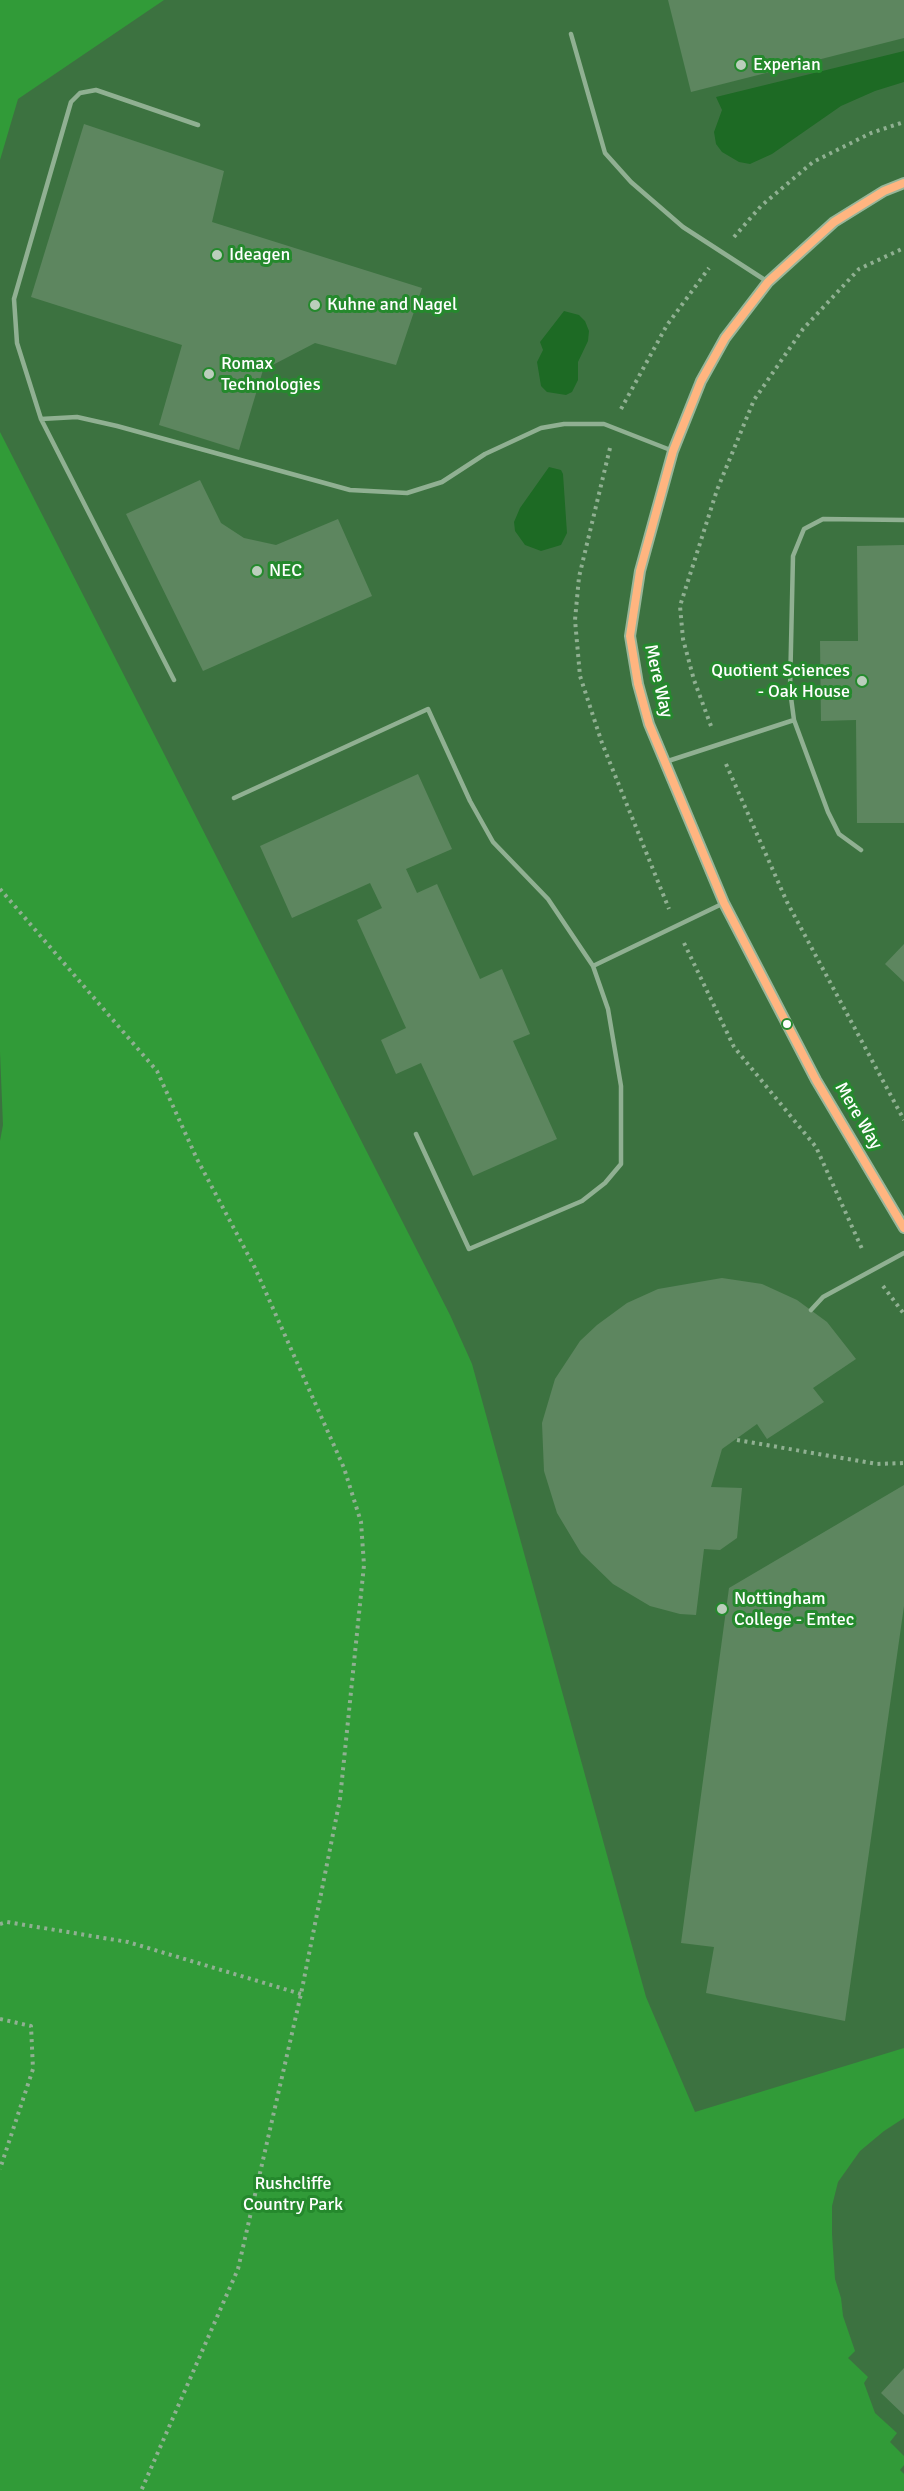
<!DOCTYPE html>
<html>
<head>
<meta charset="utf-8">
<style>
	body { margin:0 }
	canvas { display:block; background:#3c7240 }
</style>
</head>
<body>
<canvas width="904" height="2491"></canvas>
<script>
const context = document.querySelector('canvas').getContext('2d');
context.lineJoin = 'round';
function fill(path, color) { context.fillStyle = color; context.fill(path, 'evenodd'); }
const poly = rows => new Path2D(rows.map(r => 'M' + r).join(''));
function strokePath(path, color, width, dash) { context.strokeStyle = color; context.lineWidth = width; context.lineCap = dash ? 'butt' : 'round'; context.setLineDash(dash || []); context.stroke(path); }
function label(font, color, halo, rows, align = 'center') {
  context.font = font + ' Signika,sans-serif'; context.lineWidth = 6; context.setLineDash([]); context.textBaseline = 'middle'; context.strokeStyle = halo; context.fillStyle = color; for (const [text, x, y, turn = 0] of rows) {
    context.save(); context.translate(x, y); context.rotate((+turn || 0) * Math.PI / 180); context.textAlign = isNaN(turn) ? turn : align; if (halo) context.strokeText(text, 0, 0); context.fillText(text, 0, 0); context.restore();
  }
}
fill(poly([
	[0,0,164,0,18,99,0,160],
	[0,432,450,1315,472,1364,646,1997,695,2112,904,2048,904,2118,884,2131,860,2151,838,2182,832,2206,832,2234,835,2279,841,2298,843,2316,855,2351,848,2358,868,2377,864,2383,875,2413,897,2433,890,2442,904,2456,904,2465,900,2470,904,2474,904,2491,0,2491,0,1141,3,1125,0,1052]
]), '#319b38');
fill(poly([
	[904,51,904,82,875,91,841,106,772,154,750,164,739,162,722,152,716,144,714,132,722,110,716,97],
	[564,311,579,315,585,321,589,331,588,341,578,362,578,380,572,392,566,395,547,392,541,386,537,362,543,350,540,342],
	[549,467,561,470,563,474,567,533,561,545,541,551,525,545,515,531,514,522,520,508]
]), '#1d6a24');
fill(poly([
	[668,0,904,0,904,38,691,92],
	[84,124,224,171,212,222,422,288,396,365,315,343,263,370,239,450,159,425,182,345,31,297],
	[200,480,221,523,244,538,276,545,338,519,372,596,203,671,126,514],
	[904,545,904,823,857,823,856,720,821,721,820,641,858,641,857,546],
	[418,774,452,849,406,869,417,893,437,884,480,979,502,969,530,1034,513,1041,557,1139,473,1176,421,1063,396,1074,381,1040,406,1028,357,920,382,908,370,883,292,918,260,846],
	[904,944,904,982,885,964],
	[722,1278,762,1284,797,1300,827,1322,856,1359,813,1388,824,1402,767,1439,757,1424,722,1449,711,1487,742,1488,737,1538,720,1550,704,1549,696,1615,680,1614,650,1606,613,1584,581,1553,557,1513,544,1471,542,1423,555,1379,580,1341,597,1325,627,1303,658,1289],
	[904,1485,904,1606,845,2021,706,1993,714,1947,681,1943,729,1588],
	[904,2368,904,2415,881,2393]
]), '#5d865f');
strokePath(poly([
	[734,237,761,206,813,162,871,133,904,122],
	[621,409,667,325,709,268],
	[610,448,579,577,575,620,580,676,602,743,669,909],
	[711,726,694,680,683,639,680,606,717,490,754,400,803,329,859,269,904,248],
	[726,764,787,902,904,1120],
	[0,889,157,1071,197,1159,255,1268,344,1468,361,1522,364,1565,340,1799,301,1994,238,2269,141,2491],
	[684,943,734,1047,816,1147,863,1251],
	[883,1286,904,1314],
	[737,1440,877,1464,904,1463],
	[0,1924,7,1922,128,1942,301,1994],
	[0,2019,31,2026,33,2069,0,2169]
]), '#90b092', 4, [3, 4.5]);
strokePath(poly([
	[571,34,605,153,631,182,683,227,768,282],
	[41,419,77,417,117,426,350,490,407,493,442,482,485,454,541,428,564,424,604,424,673,451],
	[174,680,41,419,17,343,14,299,71,102,80,93,96,90,198,125],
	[665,762,794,720],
	[234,798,428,709,470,801,493,842,548,899,593,966],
	[861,850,839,834,828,812,794,720,790,690,793,556,804,529,823,519,904,520],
	[416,1134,469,1249,582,1201,605,1183,621,1164,621,1086,608,1009,593,966,724,903],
	[811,1310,823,1297,904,1253]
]), '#90b092', 4.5);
strokePath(poly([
	[904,183,884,191,834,222,768,282,725,338,701,381,673,451,640,571,630,636,638,684,649,724,724,903,816,1080,904,1228]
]), '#98b699', 12);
strokePath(poly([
	[904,183,884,191,834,222,768,282,725,338,701,381,673,451,640,571,630,636,638,684,649,724,724,903,816,1080,904,1228]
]), '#ffb580', 8);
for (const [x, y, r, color] of [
	[741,65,6,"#bbcebc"],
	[217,255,6,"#bbcebc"],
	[315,305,6,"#bbcebc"],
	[209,374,6,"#bbcebc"],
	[257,571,6,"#bbcebc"],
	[862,681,6,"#bbcebc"],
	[787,1024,5,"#fff"],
	[722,1609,6,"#bbcebc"]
]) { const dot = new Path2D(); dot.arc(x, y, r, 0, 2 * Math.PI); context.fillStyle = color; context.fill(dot); strokePath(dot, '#25892d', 2); }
label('18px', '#fff', '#25892d', [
	["Experian",753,65],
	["Ideagen",229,255],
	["Kuhne and Nagel",327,305],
	["Romax",221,364],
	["Technologies",221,385],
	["NEC",269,571],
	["Quotient Sciences",850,671,"right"],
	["- Oak House",850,692,"right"],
	["Nottingham",734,1599],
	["College - Emtec",734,1620]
], 'left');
label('18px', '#fff', '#25892d', [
	["Mere Way",658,681,77],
	["Mere Way",858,1116,59]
]);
label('18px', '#fff', '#25892d', [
	["Rushcliffe",293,2184],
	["Country Park",293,2205]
]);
</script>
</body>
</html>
